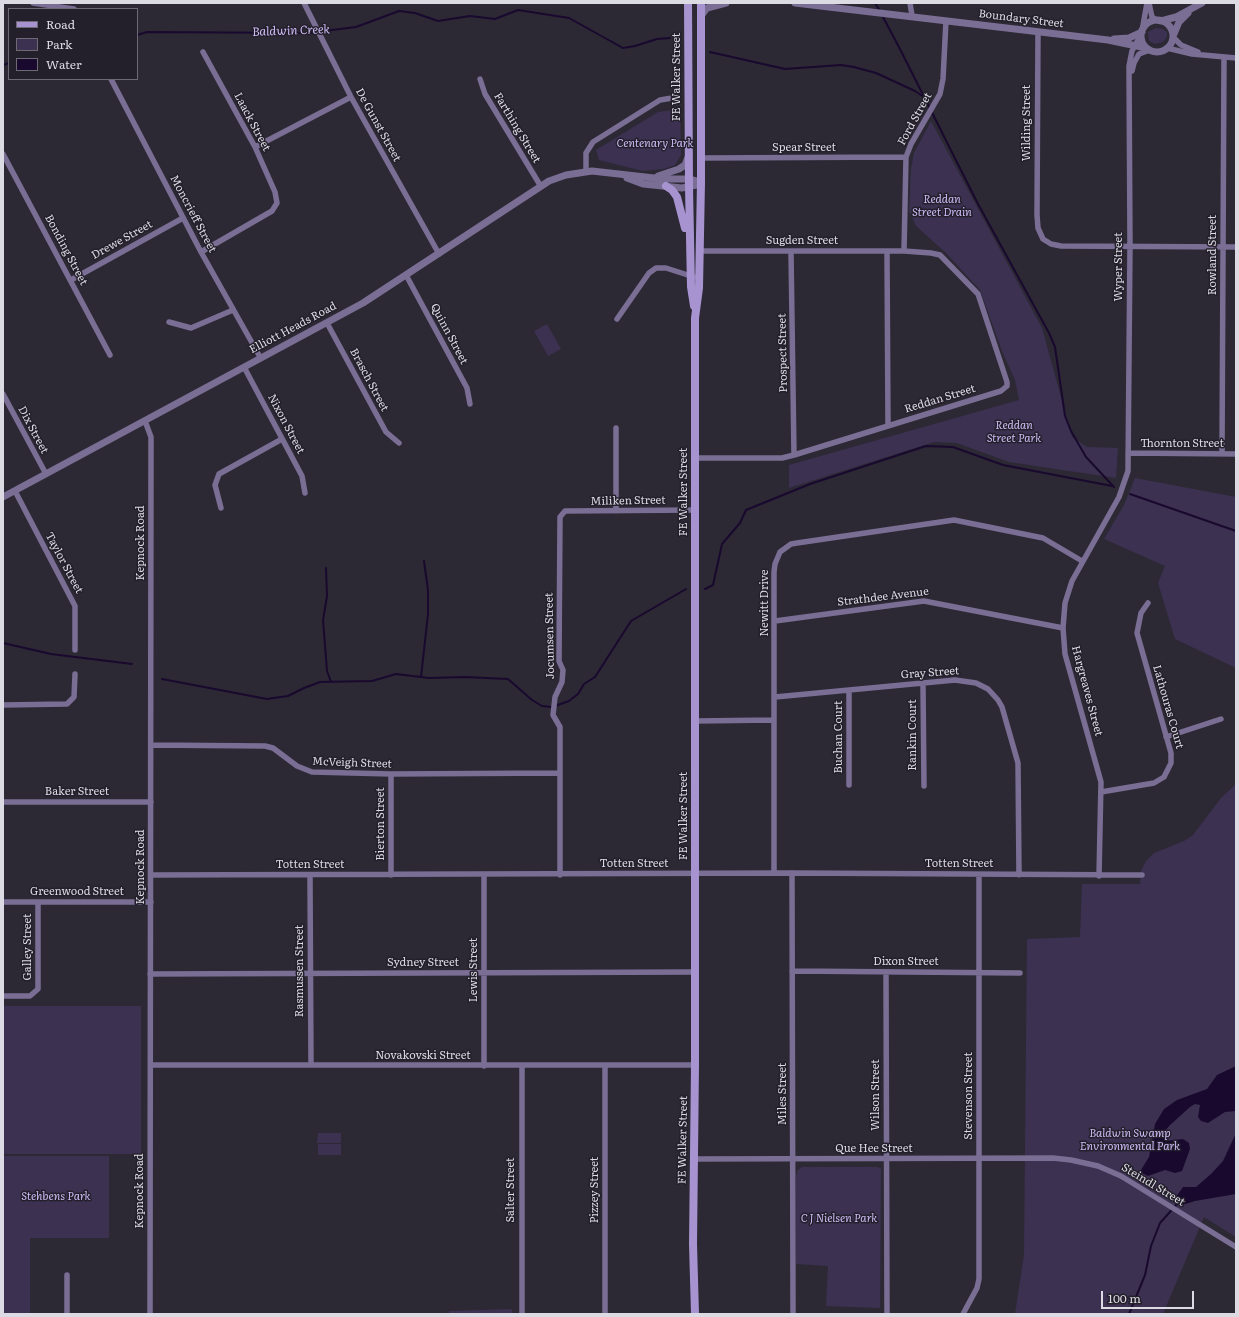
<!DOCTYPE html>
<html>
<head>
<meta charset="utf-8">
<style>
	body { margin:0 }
	#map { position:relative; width:1239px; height:1317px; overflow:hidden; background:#2c2935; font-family:Literata,serif }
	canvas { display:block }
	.frame { position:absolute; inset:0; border:4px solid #dcdae2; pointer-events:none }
	.legend { position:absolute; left:8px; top:8px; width:130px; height:72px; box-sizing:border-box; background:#231f2b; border:1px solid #6d6a74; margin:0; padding:5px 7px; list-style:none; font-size:12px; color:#dcdae2 }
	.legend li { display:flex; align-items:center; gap:8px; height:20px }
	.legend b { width:20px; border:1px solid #6d6a74 }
	.scale { position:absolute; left:1101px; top:1291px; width:93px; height:18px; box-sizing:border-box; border:2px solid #dcdae2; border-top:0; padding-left:5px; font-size:12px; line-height:14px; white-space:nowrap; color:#dcdae2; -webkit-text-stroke:3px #231f2b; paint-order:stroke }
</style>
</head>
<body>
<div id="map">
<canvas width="1239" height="1317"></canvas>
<div class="frame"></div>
<ul class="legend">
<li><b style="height:5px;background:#a793cf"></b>Road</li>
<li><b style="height:11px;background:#3c3151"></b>Park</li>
<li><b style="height:11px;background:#19092e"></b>Water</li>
</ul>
<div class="scale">100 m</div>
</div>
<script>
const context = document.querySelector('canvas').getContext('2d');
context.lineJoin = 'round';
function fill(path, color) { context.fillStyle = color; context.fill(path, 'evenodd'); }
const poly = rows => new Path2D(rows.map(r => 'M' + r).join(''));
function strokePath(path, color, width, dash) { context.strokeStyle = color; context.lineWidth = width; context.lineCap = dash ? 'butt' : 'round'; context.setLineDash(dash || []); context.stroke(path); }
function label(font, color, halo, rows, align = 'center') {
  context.font = font + ' Literata,serif'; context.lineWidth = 3; context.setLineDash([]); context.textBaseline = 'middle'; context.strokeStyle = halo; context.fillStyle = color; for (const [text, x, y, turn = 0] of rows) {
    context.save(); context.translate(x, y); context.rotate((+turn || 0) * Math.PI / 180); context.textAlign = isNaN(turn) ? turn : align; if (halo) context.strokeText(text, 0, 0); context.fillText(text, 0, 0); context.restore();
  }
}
fill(poly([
	[1156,28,1163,29,1167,32,1167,37,1163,42,1155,44,1149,41,1148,32],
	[680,109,681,155,675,165,664,169,643,171,599,160,596,150,658,112],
	[931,121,1042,328,1072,437,1087,447,1118,448,1116,478,1009,462,957,443,934,442,789,488,789,465,1019,400,1015,380,1002,351,980,290,945,252,916,226,909,211,911,169,914,153],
	[547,324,561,349,548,356,534,331],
	[1135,478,1236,497,1236,668,1175,639,1158,583,1165,566,1104,539,1124,505],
	[1236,784,1236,1237,1204,1217,1163,1314,1015,1314,1024,1255,1027,939,1080,937,1082,884,1140,884,1141,871,1146,861,1154,853,1184,841,1193,835,1221,798],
	[3,1006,141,1006,141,1154,3,1154],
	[318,1133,341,1133,341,1143,317,1143],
	[318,1144,341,1144,341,1155,318,1155],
	[3,1156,109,1156,109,1238,30,1238,30,1314,3,1314],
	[802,1167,878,1167,881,1169,880,1308,826,1306,828,1266,796,1264,796,1175,798,1170],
	[512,1309,512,1314,449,1314,449,1311]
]), '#3c3151');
fill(poly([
	[1236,1066,1236,1111,1225,1112,1208,1123,1201,1121,1198,1117,1200,1105,1195,1104,1190,1107,1169,1126,1163,1134,1166,1141,1183,1139,1189,1143,1190,1149,1182,1171,1175,1173,1165,1170,1148,1176,1142,1173,1141,1170,1149,1157,1155,1124,1164,1109,1177,1100,1207,1089,1217,1075],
	[1236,1133,1236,1194,1195,1201,1182,1205,1174,1200,1183,1187,1196,1187,1211,1174,1223,1161]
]), '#19092e');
strokePath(poly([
	[875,3,880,11],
	[882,15,901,51,978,204,1049,333,1055,347,1065,416,1071,431,1086,457,1114,487],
	[137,35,147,32,308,33,356,27,399,11,415,13,438,21,470,16,495,19,518,10,569,18,623,48,635,46,657,39,670,38],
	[710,52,785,69,841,65,854,67,876,73,915,91,924,97],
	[3,65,9,63],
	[1130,494,1236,531],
	[326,568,327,596,323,620,327,671,331,682],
	[705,589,713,585,722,544,740,523,746,510,810,484,926,446,953,447,1003,465,1112,486],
	[3,643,51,654,132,664],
	[421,677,428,614,428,590,424,561],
	[162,679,267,699,288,696,304,688,320,682,372,681,396,674,429,678,465,677,508,679,532,700,542,706,551,707],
	[555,706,569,701,578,694,584,684,595,677,631,621,686,589],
	[1129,1314,1145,1275,1151,1246,1160,1223,1178,1203]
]), '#19092e', 2);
strokePath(poly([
	[33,3,74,9],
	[304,3,351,97,439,254],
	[910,3,912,16],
	[1149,3,1152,17,1158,21],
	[1142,31,1147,3],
	[1038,32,1037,215,1038,228,1043,239,1051,244,1061,246,1236,247],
	[1173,37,1181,45,1198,52],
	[1167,48,1192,54,1236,58],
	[1132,71,1134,63,1139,54,1150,50],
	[111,79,201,252,260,357],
	[480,79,485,94,540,185],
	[255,147,351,97],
	[3,154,110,355],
	[701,158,906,157],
	[586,172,586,153,593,142,660,100,672,98],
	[904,251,906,157,911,144,940,94,943,79,946,21],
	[201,252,272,211,277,203,275,192,255,147,203,52],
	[791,252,794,455],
	[887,252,888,425],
	[406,275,467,388,470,404],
	[71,280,183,218],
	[617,319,649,273,656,268,666,268,694,277],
	[169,322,191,328,233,310],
	[327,323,386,432,399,443],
	[244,367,302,476,305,493],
	[3,394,46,474],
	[145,421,151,437,151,447,150,1314],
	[616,428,616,511],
	[1128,453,1236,454],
	[1222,454,1224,57],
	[696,458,782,458,794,455,1001,391,1007,386,1007,382,978,294,940,255,931,253,904,251,699,251],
	[15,491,75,606,75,650],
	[221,508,215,485,219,474,282,439],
	[775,621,924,601,1063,628],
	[923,684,924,786],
	[775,697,955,680,976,683,988,689,998,700,1002,707,1018,763,1019,875],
	[3,705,67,704,74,697,75,674],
	[695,721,774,720],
	[1166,737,1221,719],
	[151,745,265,746,273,748,297,766,312,772,391,774,560,773],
	[849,785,849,690],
	[1101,792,1154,783,1164,777,1171,763,1171,753,1137,633,1141,613,1148,603],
	[3,802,151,802],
	[774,873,774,572,775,564,780,552,791,544,797,543,954,520,1043,538,1082,561],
	[792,873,793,1314],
	[151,875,792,873,1142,875],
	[391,875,391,774],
	[560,875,560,727,553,715,555,697,562,682,563,670,559,661,560,517,565,511,695,510],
	[310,876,311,1065],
	[1099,876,1101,782,1065,654,1063,628,1065,603,1072,581,1119,497,1128,471,1130,246,1129,66,1132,51,1141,34],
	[3,902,151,902],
	[792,971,1020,973],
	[886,972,887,1314],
	[150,974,695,972],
	[3,996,30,996,38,989,38,902],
	[151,1065,695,1065],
	[522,1065,522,1314],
	[605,1065,605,1314],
	[484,1066,484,875],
	[694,1159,1053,1158,1071,1160,1098,1166,1121,1176,1236,1247],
	[67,1275,67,1314],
	[963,1314,977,1288,979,1279,979,875]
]), '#7a6e94', 5.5);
strokePath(poly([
	[795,3,1108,40,1146,48],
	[701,16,707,8,726,3],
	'1141 36a16 16 0 1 1 32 0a16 16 0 1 1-32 0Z',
	[1161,21,1176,17,1202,3],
	[1174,34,1179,22,1188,13],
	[1114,39,1129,38,1142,32],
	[658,176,679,169,685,165,688,157],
	[627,178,643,184,682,188,701,184],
	[3,497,363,303,549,181,566,175,592,171,663,179,688,179,701,182]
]), '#7a6e94', 7);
strokePath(poly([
	[688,3,689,187,691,287,694,306],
	[666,186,672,190,677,197,685,228],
	[695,1314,693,1244,695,1065,695,318,699,288,701,182,701,3]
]), '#a793cf', 8);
label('11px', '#dcdae2', '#231f2b', [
	["Boundary Street",1021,19,7],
	["FE Walker Street",677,77,-90],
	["Ford Street",915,119,-61],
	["Laack Street",252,122,62],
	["Wilding Street",1027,123,-90],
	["De Gunst Street",378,125,61],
	["Farthing Street",517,128,59],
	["Spear Street",804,148],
	["Moncrieff Street",193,214,62],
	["Drewe Street",122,240,-29],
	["Sugden Street",802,241],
	["Bonding Street",66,250,62],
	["Rowland Street",1213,255,-90],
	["Wyper Street",1119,267,-90],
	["Elliott Heads Road",293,328,-28],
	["Quinn Street",449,334,62],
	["Prospect Street",783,353,-91],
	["Brasch Street",369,380,62],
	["Reddan Street",940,399,-17],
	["Nixon Street",286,424,62],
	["Dix Street",33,430,62],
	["Thornton Street",1182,444],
	["FE Walker Street",684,492,-90],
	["Miliken Street",628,501,-1],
	["Kepnock Road",141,543,-90],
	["Taylor Street",64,563,62],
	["Strathdee Avenue",883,597,-7],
	["Newitt Drive",765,603,-90],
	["Jocumsen Street",550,636,-91],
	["Gray Street",930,673,-4],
	["Hargreaves Street",1087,691,75],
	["Lathouras Court",1168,707,74],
	["Rankin Court",913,735,-90],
	["Buchan Court",839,737,-90],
	["McVeigh Street",352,763,2],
	["Baker Street",77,792],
	["FE Walker Street",684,816,-90],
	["Bierton Street",381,824,-90],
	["Totten Street",634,864],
	["Totten Street",959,864],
	["Totten Street",310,865],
	["Kepnock Road",141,867,-90],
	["Greenwood Street",77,892],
	["Galley Street",28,947,-90],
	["Dixon Street",906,962],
	["Sydney Street",423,963],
	["Lewis Street",474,970,-90],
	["Rasmussen Street",300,971,-90],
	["Novakovski Street",423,1056],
	["Miles Street",783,1094,-90],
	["Wilson Street",876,1095,-90],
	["Stevenson Street",969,1096,-90],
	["FE Walker Street",683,1140,-89],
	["Que Hee Street",874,1149],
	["Steindl Street",1153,1185,31],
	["Salter Street",511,1190,-90],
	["Pizzey Street",595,1190,-90],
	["Kepnock Road",140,1191,-90]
]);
label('italic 11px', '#cebbf5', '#231f2b', [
	["Centenary Park",655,144],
	["Reddan",942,200],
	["Street Drain",942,213],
	["Reddan",1014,426],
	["Street Park",1014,439],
	["Baldwin Swamp",1130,1134],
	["Environmental Park",1130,1147],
	["Stehbens Park",56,1197],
	["C J Nielsen Park",839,1219]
]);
label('italic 12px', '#cebbf5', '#231f2b', [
	["Baldwin Creek",291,31,-2]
]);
</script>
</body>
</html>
